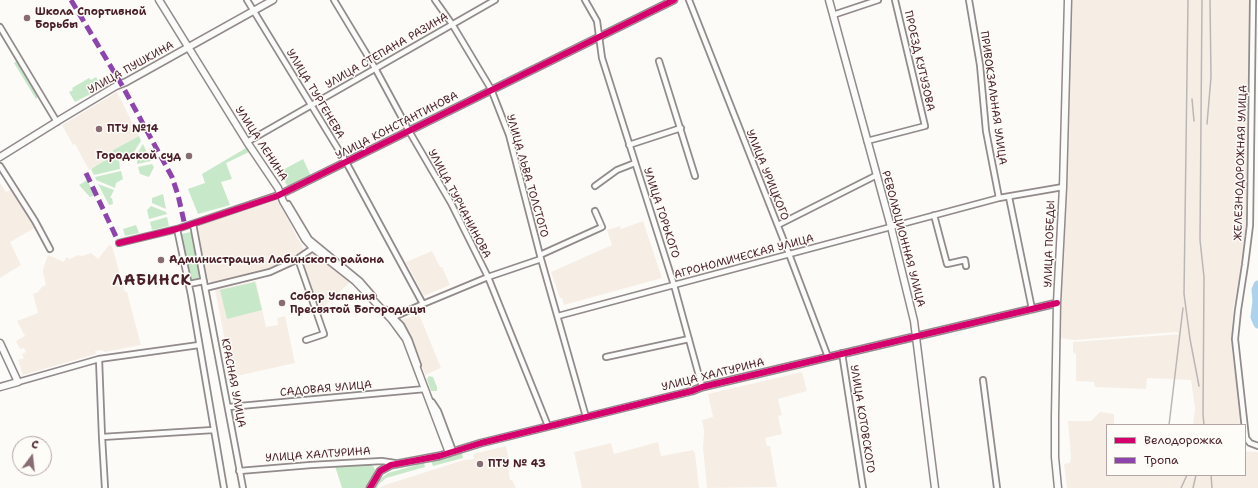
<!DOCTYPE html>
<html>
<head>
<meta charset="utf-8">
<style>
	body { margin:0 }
	#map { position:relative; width:1258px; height:488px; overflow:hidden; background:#fcfbf8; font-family:"Shantell Sans",sans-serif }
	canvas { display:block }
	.legend { position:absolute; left:1106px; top:424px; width:140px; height:52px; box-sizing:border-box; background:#fdfcf7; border:1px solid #b5a4a5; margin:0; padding:5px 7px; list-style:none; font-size:12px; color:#4a1f2b }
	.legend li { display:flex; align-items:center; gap:8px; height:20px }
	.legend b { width:20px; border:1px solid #b5a4a5 }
	.north { position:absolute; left:12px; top:436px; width:40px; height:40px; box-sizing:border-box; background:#fdfcf7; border:1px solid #b5a4a5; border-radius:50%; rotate:15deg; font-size:11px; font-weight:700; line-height:16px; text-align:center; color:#4a1f2b }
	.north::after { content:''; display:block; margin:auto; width:14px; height:18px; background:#886c73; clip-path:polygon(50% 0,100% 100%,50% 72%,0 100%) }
</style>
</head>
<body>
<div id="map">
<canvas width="1258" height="488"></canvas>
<ul class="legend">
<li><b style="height:5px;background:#d6006c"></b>Велодорожка</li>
<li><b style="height:5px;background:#8e44ad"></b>Тропа</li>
</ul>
<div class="north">С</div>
</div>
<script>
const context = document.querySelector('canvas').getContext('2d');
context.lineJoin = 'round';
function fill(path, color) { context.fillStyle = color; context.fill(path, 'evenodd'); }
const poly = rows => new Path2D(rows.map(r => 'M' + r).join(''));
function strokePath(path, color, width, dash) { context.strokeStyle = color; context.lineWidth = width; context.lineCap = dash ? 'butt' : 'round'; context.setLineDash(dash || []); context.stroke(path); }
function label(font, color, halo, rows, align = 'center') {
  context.font = font + ' "Shantell Sans",sans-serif'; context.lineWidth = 3; context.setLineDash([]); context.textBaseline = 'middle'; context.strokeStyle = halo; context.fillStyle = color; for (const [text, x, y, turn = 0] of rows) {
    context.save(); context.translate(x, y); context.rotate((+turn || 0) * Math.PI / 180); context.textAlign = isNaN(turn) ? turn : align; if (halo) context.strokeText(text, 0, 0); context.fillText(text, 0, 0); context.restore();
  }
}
fill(poly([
	[1072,0,1250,0,1248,226,1245,249,1233,309,1232,350,1242,425,1193,425,1195,408,1191,380,1147,378,1146,389,1095,387,1094,382,1076,381,1076,354,1073,352,1073,342,1180,334,1176,332,1075,340,1059,338],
	[117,92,139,136,113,150,114,151,107,159,89,170,75,144,73,145,62,125],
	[0,183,6,192,12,189,24,209,36,227,10,242,21,265,0,278],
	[277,199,305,252,297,259,261,274,213,283,208,280,195,226],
	[643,221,662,278,564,305,562,298,560,298,551,272,612,245,607,230,620,226,621,229],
	[109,245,112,246,125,292,127,292,141,345,105,352,101,350,95,351,96,354,23,375,18,360,24,358,22,354,26,352,24,348,20,349,16,341,25,336,17,321,38,313,33,294,38,292,42,287,46,285,43,273,43,269,48,255,64,262,66,257,70,259,78,255,82,256,91,253,98,259],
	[432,251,440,267,442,267,450,285,424,296,406,262],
	[313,253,351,281,326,305,319,308,301,260],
	[256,281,266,327,278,325,277,318,285,316,295,363,232,377,215,290],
	[419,314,441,368,425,375,412,339,401,320],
	[802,372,807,391,778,399,782,415,778,416,782,434,765,438,767,446,770,446,777,487,707,488,703,448,704,431,702,420,713,417,708,394],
	[1100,412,1114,414,1114,425,1107,425,1107,475,1245,475,1245,451,1258,452,1258,488,1067,488,1064,464,1070,463,1071,458,1068,421,1091,421],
	[658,442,661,456,693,450,695,453,699,488,582,488,574,452,611,443,614,454],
	[506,446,509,460,508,468,510,480,512,480,516,488,380,488,385,485,464,460,474,459,473,454]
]), '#f6eee5');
fill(poly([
	[17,61,38,97,36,99,14,63],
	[96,77,102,88,75,102,69,92,73,90,72,88,89,78,91,80],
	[139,136,141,141,132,155,129,154,124,155,119,159,120,169,94,175,91,169,107,159,105,156,113,152,113,150],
	[143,144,151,161,137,164,137,160,135,157],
	[246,148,249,152,226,163,232,179,221,182,230,205,198,214,188,189,205,183,202,174],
	[303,159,311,176,288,187,279,172],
	[152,164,154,167,149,177,140,174,138,167],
	[121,171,123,179,116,183,115,188,96,180,95,177],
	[87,180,95,195,90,197,79,185],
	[98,184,114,190,110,198,112,198,113,204,109,205],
	[163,194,166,209,152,203,152,198],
	[151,206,166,212,167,214,149,219,147,210],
	[167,217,169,226,152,230,150,222],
	[136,225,139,233,125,236,123,229],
	[191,232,200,278,191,280,181,234],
	[255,282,262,310,227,319,220,290],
	[429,376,433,377,437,387,437,391,431,391,427,379],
	[462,453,463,458,433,466,431,461],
	[424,463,425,467,386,478,379,484,377,488,374,488,376,482,388,473],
	[369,464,373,466,375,469,374,474,370,479,366,488,342,488,335,466]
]), '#c7e9c9');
strokePath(poly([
	[1258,285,1256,290,1257,301,1255,317,1258,324]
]), '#acd2ec', 9);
const street = poly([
	[247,0,346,162,423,304],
	[334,0,375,68,409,131,451,203,488,277,548,426],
	[435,0,452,24,491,89,509,135,541,259,586,417],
	[585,0,597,21,602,58,674,285,702,387],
	[689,0,789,254,828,357],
	[969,0,980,65,986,131,999,198],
	[1253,0,1250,225,1245,265,1238,310,1235,339,1246,438,1250,443,1258,446],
	[833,15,878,0],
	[0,27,57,122],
	[659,61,695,176],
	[867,141,925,126,895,0],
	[247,142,495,0],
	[629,145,681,128],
	[0,166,35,221,50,249],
	[595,186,617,170,635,163],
	[1009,197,1032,309],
	[288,204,309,239,360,281,373,296],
	[934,215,947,264,965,260,966,266],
	[193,224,243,488],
	[778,225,877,175],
	[177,229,191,295,224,488],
	[119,243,177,229,281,194],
	[540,255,602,227,595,211],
	[298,259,324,334,306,340],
	[189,284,204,281],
	[205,288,270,272,294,261,313,248],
	[386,310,401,325,409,340,418,365],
	[558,316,999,198,1063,187],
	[393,318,396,316,423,304,488,277,541,259],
	[842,353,863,488],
	[606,357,689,339],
	[99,359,102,437,105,488],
	[983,380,997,488],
	[18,382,99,359,199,345],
	[432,402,438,411,453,451],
	[229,407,425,389],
	[102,437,213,430],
	[239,471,311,465,382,461,395,463]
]);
const secondary = poly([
	[159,0,247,142,278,188,283,201,305,239,313,248,355,281,392,320,406,339,449,453],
	[829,0,891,227,914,321,935,488],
	[0,157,61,119,116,86,126,82,273,0],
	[281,194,674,0],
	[0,343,18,382,0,387],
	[370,488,380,471,391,465,439,456,481,443,692,391,702,387,1057,303],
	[1058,488,1055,457,1055,416,1057,303,1063,187,1068,0]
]);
strokePath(street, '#928a8b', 8);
strokePath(secondary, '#928a8b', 9);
strokePath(street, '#fbfbf9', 4.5);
strokePath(secondary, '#fbfbf9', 6);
strokePath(poly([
	[1188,0,1184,294,1190,339,1199,386],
	[1202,0,1200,240,1204,277,1203,414,1204,425],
	[1192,99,1194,121],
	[1207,124,1211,77,1210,0],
	[1169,425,1183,308],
	[1211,475,1212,488],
	[1181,488,1187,475],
	[1193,488,1196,475]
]), '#bbb6b6', 1.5);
strokePath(poly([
	[71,0,123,87,172,177,178,195,185,226],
	[86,173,119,243]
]), '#8e44ad', 5, [10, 5]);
strokePath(poly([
	[119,243,177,229,277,196,674,0],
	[370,488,380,471,391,465,439,456,481,443,692,391,702,387,1057,303]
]), '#d6006c', 6);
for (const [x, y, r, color] of [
	[27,18,4,"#886c73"],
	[99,129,4,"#886c73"],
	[189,156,4,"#886c73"],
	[161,260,4,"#886c73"],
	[282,303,4,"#886c73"],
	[480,464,4,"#886c73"]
]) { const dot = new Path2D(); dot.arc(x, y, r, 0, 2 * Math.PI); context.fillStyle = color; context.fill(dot); strokePath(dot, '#fdfcf7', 1.5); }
label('bold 11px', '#4a1f2b', '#fdfcf7', [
	["Школа Спортивной",35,12],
	["Борьбы",35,25],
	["ПТУ №14",107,129],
	["Городской суд",181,156,"right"],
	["Администрация Лабинского района",169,260],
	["Собор Успения",290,297],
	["Пресвятой Богородицы",290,310],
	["ПТУ № 43",488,464]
], 'left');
label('11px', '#4a1f2b', '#fdfcf7', [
	["УЛИЦА СТЕПАНА РАЗИНА",387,51,-30],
	["ПРОЕЗД КУТУЗОВА",919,61,77],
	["УЛИЦА ПУШКИНА",131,68,-29],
	["УЛИЦА ТУРГЕНЕВА",315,94,59],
	["ПРИВОКЗАЛЬНАЯ УЛИЦА",993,98,82],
	["УЛИЦА КОНСТАНТИНОВА",397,126,-27],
	["УЛИЦА ЛЕНИНА",261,144,57],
	["ЖЕЛЕЗНОДОРОЖНАЯ УЛИЦА",1241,163,-88],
	["УЛИЦА УРИЦКОГО",767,175,68],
	["УЛИЦА ЛЬВА ТОЛСТОГО",527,176,74],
	["УЛИЦА ТУРЧАНИНОВА",459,204,62],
	["УЛИЦА ГОРЬКОГО",661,213,72],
	["РЕВОЛЮЦИОННАЯ УЛИЦА",903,239,75],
	["УЛИЦА ПОБЕДЫ",1050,244,-88],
	["АГРОНОМИЧЕСКАЯ УЛИЦА",744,257,-15],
	["УЛИЦА ХАЛТУРИНА",713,375,-14],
	["КРАСНАЯ УЛИЦА",233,383,79],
	["САДОВАЯ УЛИЦА",326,389,-5],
	["УЛИЦА КОТОВСКОГО",862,419,81],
	["УЛИЦА ХАЛТУРИНА",318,455,-4]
]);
context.letterSpacing = '1px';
label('bold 15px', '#4a1f2b', '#fdfcf7', [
	["ЛАБИНСК",152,281]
]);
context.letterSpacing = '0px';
</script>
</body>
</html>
